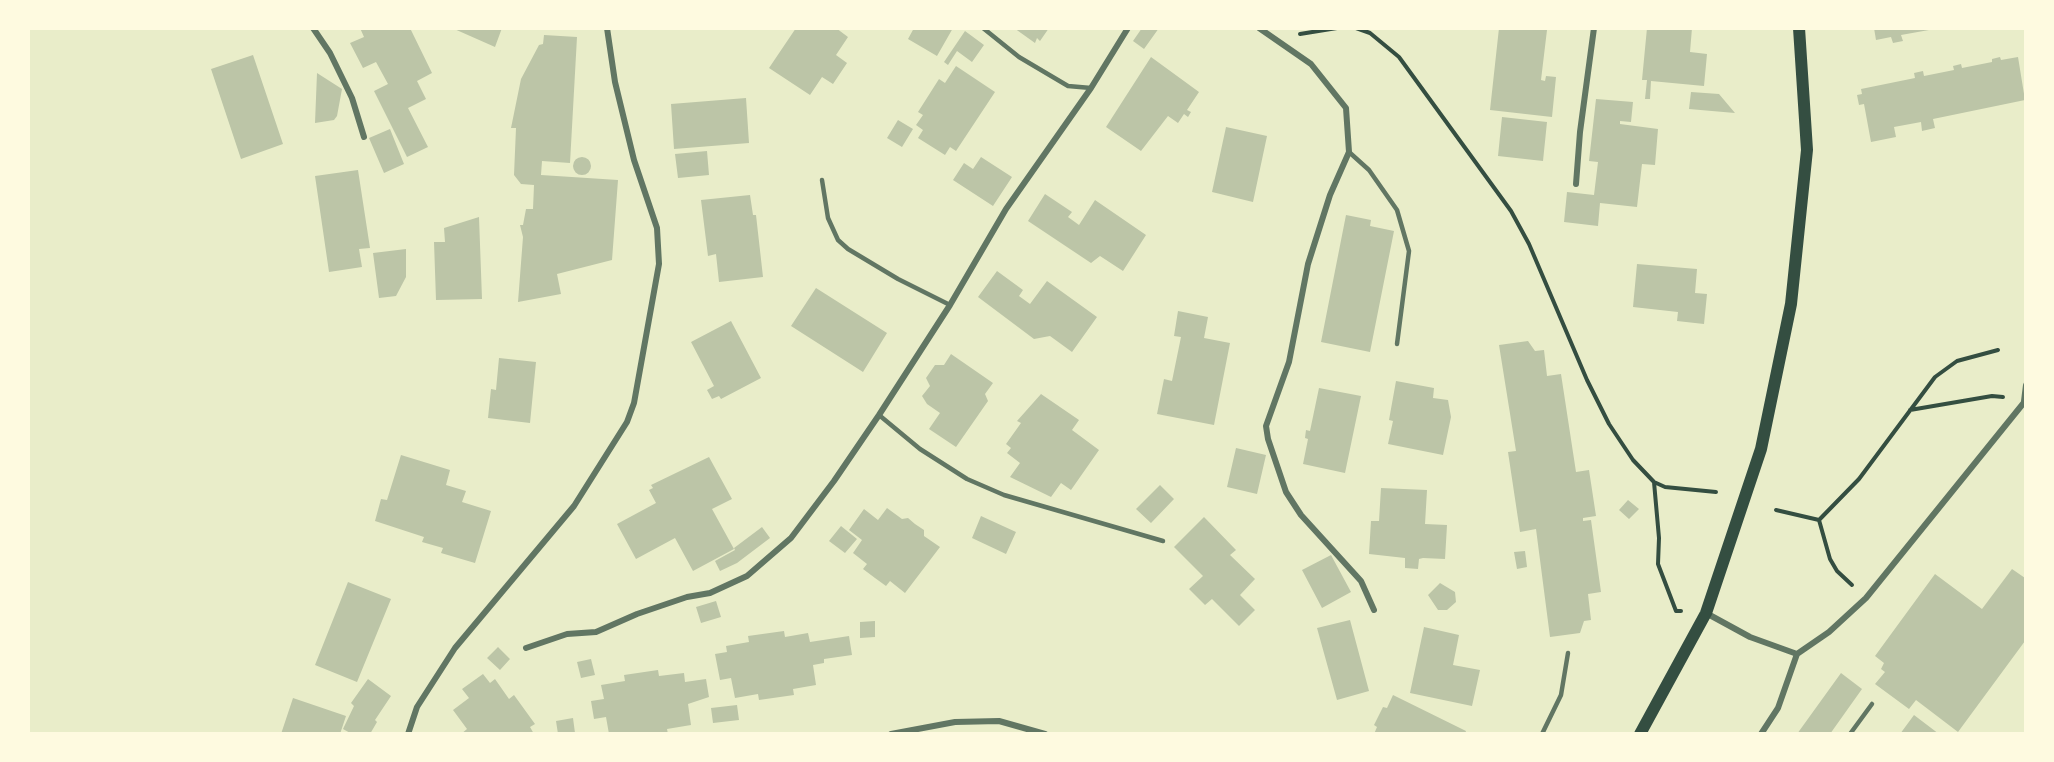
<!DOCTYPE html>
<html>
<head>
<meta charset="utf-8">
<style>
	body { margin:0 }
	#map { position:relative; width:2054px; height:762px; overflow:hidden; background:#e9edc9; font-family:Figtree,sans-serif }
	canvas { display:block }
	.frame { position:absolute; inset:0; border:30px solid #fefae0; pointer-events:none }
</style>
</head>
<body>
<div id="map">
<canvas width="2054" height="762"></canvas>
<div class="frame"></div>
</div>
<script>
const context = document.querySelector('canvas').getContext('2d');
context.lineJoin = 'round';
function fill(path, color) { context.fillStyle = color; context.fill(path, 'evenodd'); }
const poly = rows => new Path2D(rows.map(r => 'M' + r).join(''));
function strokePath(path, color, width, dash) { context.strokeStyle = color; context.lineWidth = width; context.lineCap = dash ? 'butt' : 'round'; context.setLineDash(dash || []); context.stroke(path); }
fill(poly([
	[360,28,410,28,432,73,417,81,426,99,408,108,428,147,407,157,374,91,388,84,376,62,363,68,350,43,364,37],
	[452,28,502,28,495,47],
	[796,28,836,28,848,37,836,55,847,63,833,84,822,77,810,95,769,68],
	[914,28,953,28,937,56,908,39],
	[1014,28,1049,28,1040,41,1037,38,1035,43],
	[1142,28,1159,28,1144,49,1133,41],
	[1499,28,1547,30,1541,80,1545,81,1546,76,1556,77,1552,117,1490,110],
	[1647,28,1692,28,1690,52,1707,54,1704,86,1651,81,1650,99,1645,99,1647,80,1642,80],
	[1874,28,1928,28,1929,30,1901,35,1903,41,1893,43,1891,37,1876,40],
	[965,31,984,45,972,62,957,51,948,65,944,62],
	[544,35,577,37,570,163,542,161,541,175,618,180,612,260,557,274,561,294,518,302,523,237,520,225,523,225,526,209,533,209,534,185,521,184,514,175,516,128,511,128,521,79,539,45,543,44],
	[253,55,283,144,241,159,211,69],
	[1151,57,1199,92,1187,110,1191,112,1188,117,1184,114,1178,123,1168,116,1141,151,1106,127],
	[2000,57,2001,60,2018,57,2025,100,1933,119,1935,128,1922,131,1921,122,1894,127,1896,137,1871,142,1864,104,1859,105,1857,95,1862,94,1861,89,1915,78,1914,73,1923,71,1924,76,1954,70,1953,66,1961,64,1962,68,1992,62,1992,59],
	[956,66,995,92,956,151,950,147,945,155,918,138,923,130,916,125,923,115,918,112,939,79,945,83],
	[317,73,342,89,337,116,334,120,315,123],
	[1691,92,1719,94,1735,113,1689,109],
	[746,98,749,143,674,149,671,104],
	[1596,99,1633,102,1631,122,1620,121,1620,124,1658,129,1655,165,1642,164,1637,207,1600,203,1598,226,1564,222,1567,192,1594,195,1598,162,1589,161],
	[1502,117,1547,122,1543,161,1498,156],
	[898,120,913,129,902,147,887,138],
	[1226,127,1267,136,1253,202,1212,192],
	[390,129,404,164,384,173,369,138],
	[707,151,709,175,678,178,675,154],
	[981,157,1012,177,993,206,953,180,964,163,973,169],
	'573 166a9 9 0 1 1 18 0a9 9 0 1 1-18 0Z',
	[358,170,370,248,359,249,362,267,329,272,315,176],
	[1045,194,1072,212,1068,217,1079,225,1095,200,1146,235,1123,271,1100,256,1091,263,1028,221],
	[750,195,753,215,756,215,763,277,719,282,716,254,708,256,701,200],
	[1346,215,1371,220,1370,226,1394,231,1370,352,1321,342],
	[479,217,482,299,436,300,434,242,445,242,444,228],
	[406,249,406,277,396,296,379,298,373,253],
	[1637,264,1697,269,1695,293,1707,294,1704,324,1677,321,1678,312,1633,307],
	[997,271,1023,290,1019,296,1030,304,1047,281,1097,317,1072,352,1050,336,1034,339,978,297],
	[816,288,887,333,863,372,791,326],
	[1178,311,1208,317,1204,338,1230,343,1214,425,1157,414,1164,379,1172,381,1181,337,1174,336],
	[731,321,761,378,721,399,719,396,712,399,707,390,714,386,691,342],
	[1528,341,1535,351,1544,350,1547,376,1561,374,1576,472,1589,470,1596,516,1583,518,1583,521,1591,520,1601,592,1588,594,1591,620,1584,621,1580,633,1550,637,1536,529,1520,532,1508,452,1516,451,1499,345],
	[951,354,993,383,985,394,988,401,956,447,929,429,940,413,927,404,922,396,930,386,926,378,935,365,944,365],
	[499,358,536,362,530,423,488,418,491,389,496,390],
	[1396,381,1434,388,1433,398,1448,400,1451,417,1443,455,1388,444,1393,421,1389,420],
	[1319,388,1361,396,1345,473,1303,464,1308,439,1305,438,1306,430,1310,431],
	[1041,394,1079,420,1072,430,1099,450,1071,490,1061,483,1051,497,1010,477,1020,463,1007,453,1011,448,1006,444,1021,423,1017,421],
	[1236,448,1266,455,1257,494,1227,487],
	[401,455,450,470,446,485,466,491,462,502,491,511,475,563,441,553,443,548,422,542,424,537,375,521,381,499,387,500],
	[709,457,732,499,712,509,734,549,693,571,675,538,636,559,617,524,656,503,649,490,653,488,651,485],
	[1160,485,1174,499,1151,523,1136,509],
	[1381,488,1427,490,1425,524,1447,525,1445,559,1423,558,1419,559,1418,569,1405,568,1405,558,1369,554,1371,521,1379,521],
	[1628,500,1639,509,1629,519,1619,510],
	[887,508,902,519,908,518,915,524,924,530,924,536,940,547,905,593,890,581,886,586,875,578,863,569,867,564,853,553,862,540,849,530,864,509,878,520],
	[981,516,1016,532,1006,554,972,538],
	[1204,517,1236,550,1230,555,1255,579,1240,595,1255,610,1239,626,1212,599,1205,605,1189,589,1203,576,1174,547],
	[841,526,857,539,845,553,829,541],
	[762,527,770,538,737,563,720,571,715,561,735,550,734,548],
	[1525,551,1527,567,1517,569,1514,552],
	[1331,555,1351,592,1322,608,1302,570],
	[2012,569,2025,578,2025,641,1958,732,1916,700,1909,709,1875,684,1885,672,1881,669,1884,663,1875,656,1935,574,1982,609],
	[348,582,391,599,357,682,315,665],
	[1440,583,1455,592,1456,602,1447,610,1438,610,1428,595],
	[716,601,721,617,701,623,696,607],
	[1350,620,1369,691,1337,700,1317,628],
	[875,621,875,637,860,638,860,622],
	[1424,627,1459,635,1453,665,1480,670,1472,706,1410,693],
	[784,631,785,637,808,633,810,642,849,636,852,655,824,659,824,663,813,665,816,685,793,689,794,695,759,700,758,694,735,698,731,678,720,680,715,654,727,652,726,646,749,642,748,636],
	[498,647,510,659,500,670,487,658],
	[591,659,595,675,581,678,577,662],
	[658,670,659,676,684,673,685,682,706,679,709,697,688,704,691,725,667,729,668,734,609,734,606,717,594,719,591,701,604,699,601,685,625,681,624,675],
	[1841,673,1862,689,1830,734,1797,734],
	[483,674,490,683,495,679,509,699,514,695,535,724,530,727,534,734,461,734,467,729,453,710,469,698,462,689],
	[368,679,391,696,375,720,377,722,370,734,352,734,343,729,354,706,351,703],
	[1393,695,1466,731,1465,734,1374,734,1377,727,1374,725,1383,707,1387,708],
	[293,698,346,716,340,734,281,734],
	[737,705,739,720,713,723,711,708],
	[1914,715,1939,734,1900,734],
	[573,718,575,733,558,734,556,721]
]), '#bcc5a7');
strokePath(poly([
	[1356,28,1370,33,1399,57,1511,211,1529,244,1587,380,1609,424,1633,460,1654,482,1665,487,1716,492],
	[1300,34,1337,28],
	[1910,410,1992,396,2003,397],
	[1654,482,1659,538,1658,564,1676,611,1681,611],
	[1776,510,1819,520],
	[1852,585,1837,571,1830,559,1819,520,1859,479,1935,377,1957,361,1998,350]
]), '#344e41', 4);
strokePath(poly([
	[983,28,1019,57,1068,86,1091,88],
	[1349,152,1369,170,1397,210,1409,251,1397,344],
	[822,180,828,218,838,240,848,249,898,279,950,305],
	[879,415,920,449,967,479,1004,495,1163,541],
	[1542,734,1561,695,1568,653],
	[1850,734,1872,704]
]), '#617663', 4.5);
strokePath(poly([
	[313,28,330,53,352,98,364,137],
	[1259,28,1311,64,1346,108,1349,152,1330,195,1308,264,1289,362,1266,426,1268,439,1286,492,1301,515,1361,581,1374,610],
	[1576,184,1580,132,1594,28],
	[2024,401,2026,385],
	[1706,613,1750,637,1797,654,1778,708,1761,734],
	[526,648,567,634,596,632,637,614,687,597,710,593,747,576,791,538,834,481,879,415,950,305,1006,209,1091,88,1128,28],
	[1797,654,1829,632,1866,598,2026,400],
	[408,734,417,707,455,648,574,506,627,422,634,403,659,264,657,228,634,160,615,82,607,28],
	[891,734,955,722,999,721,1045,734]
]), '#617663', 6);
strokePath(poly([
	[1640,734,1706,613,1761,449,1791,304,1807,150,1799,28]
]), '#344e41', 12);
</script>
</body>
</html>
